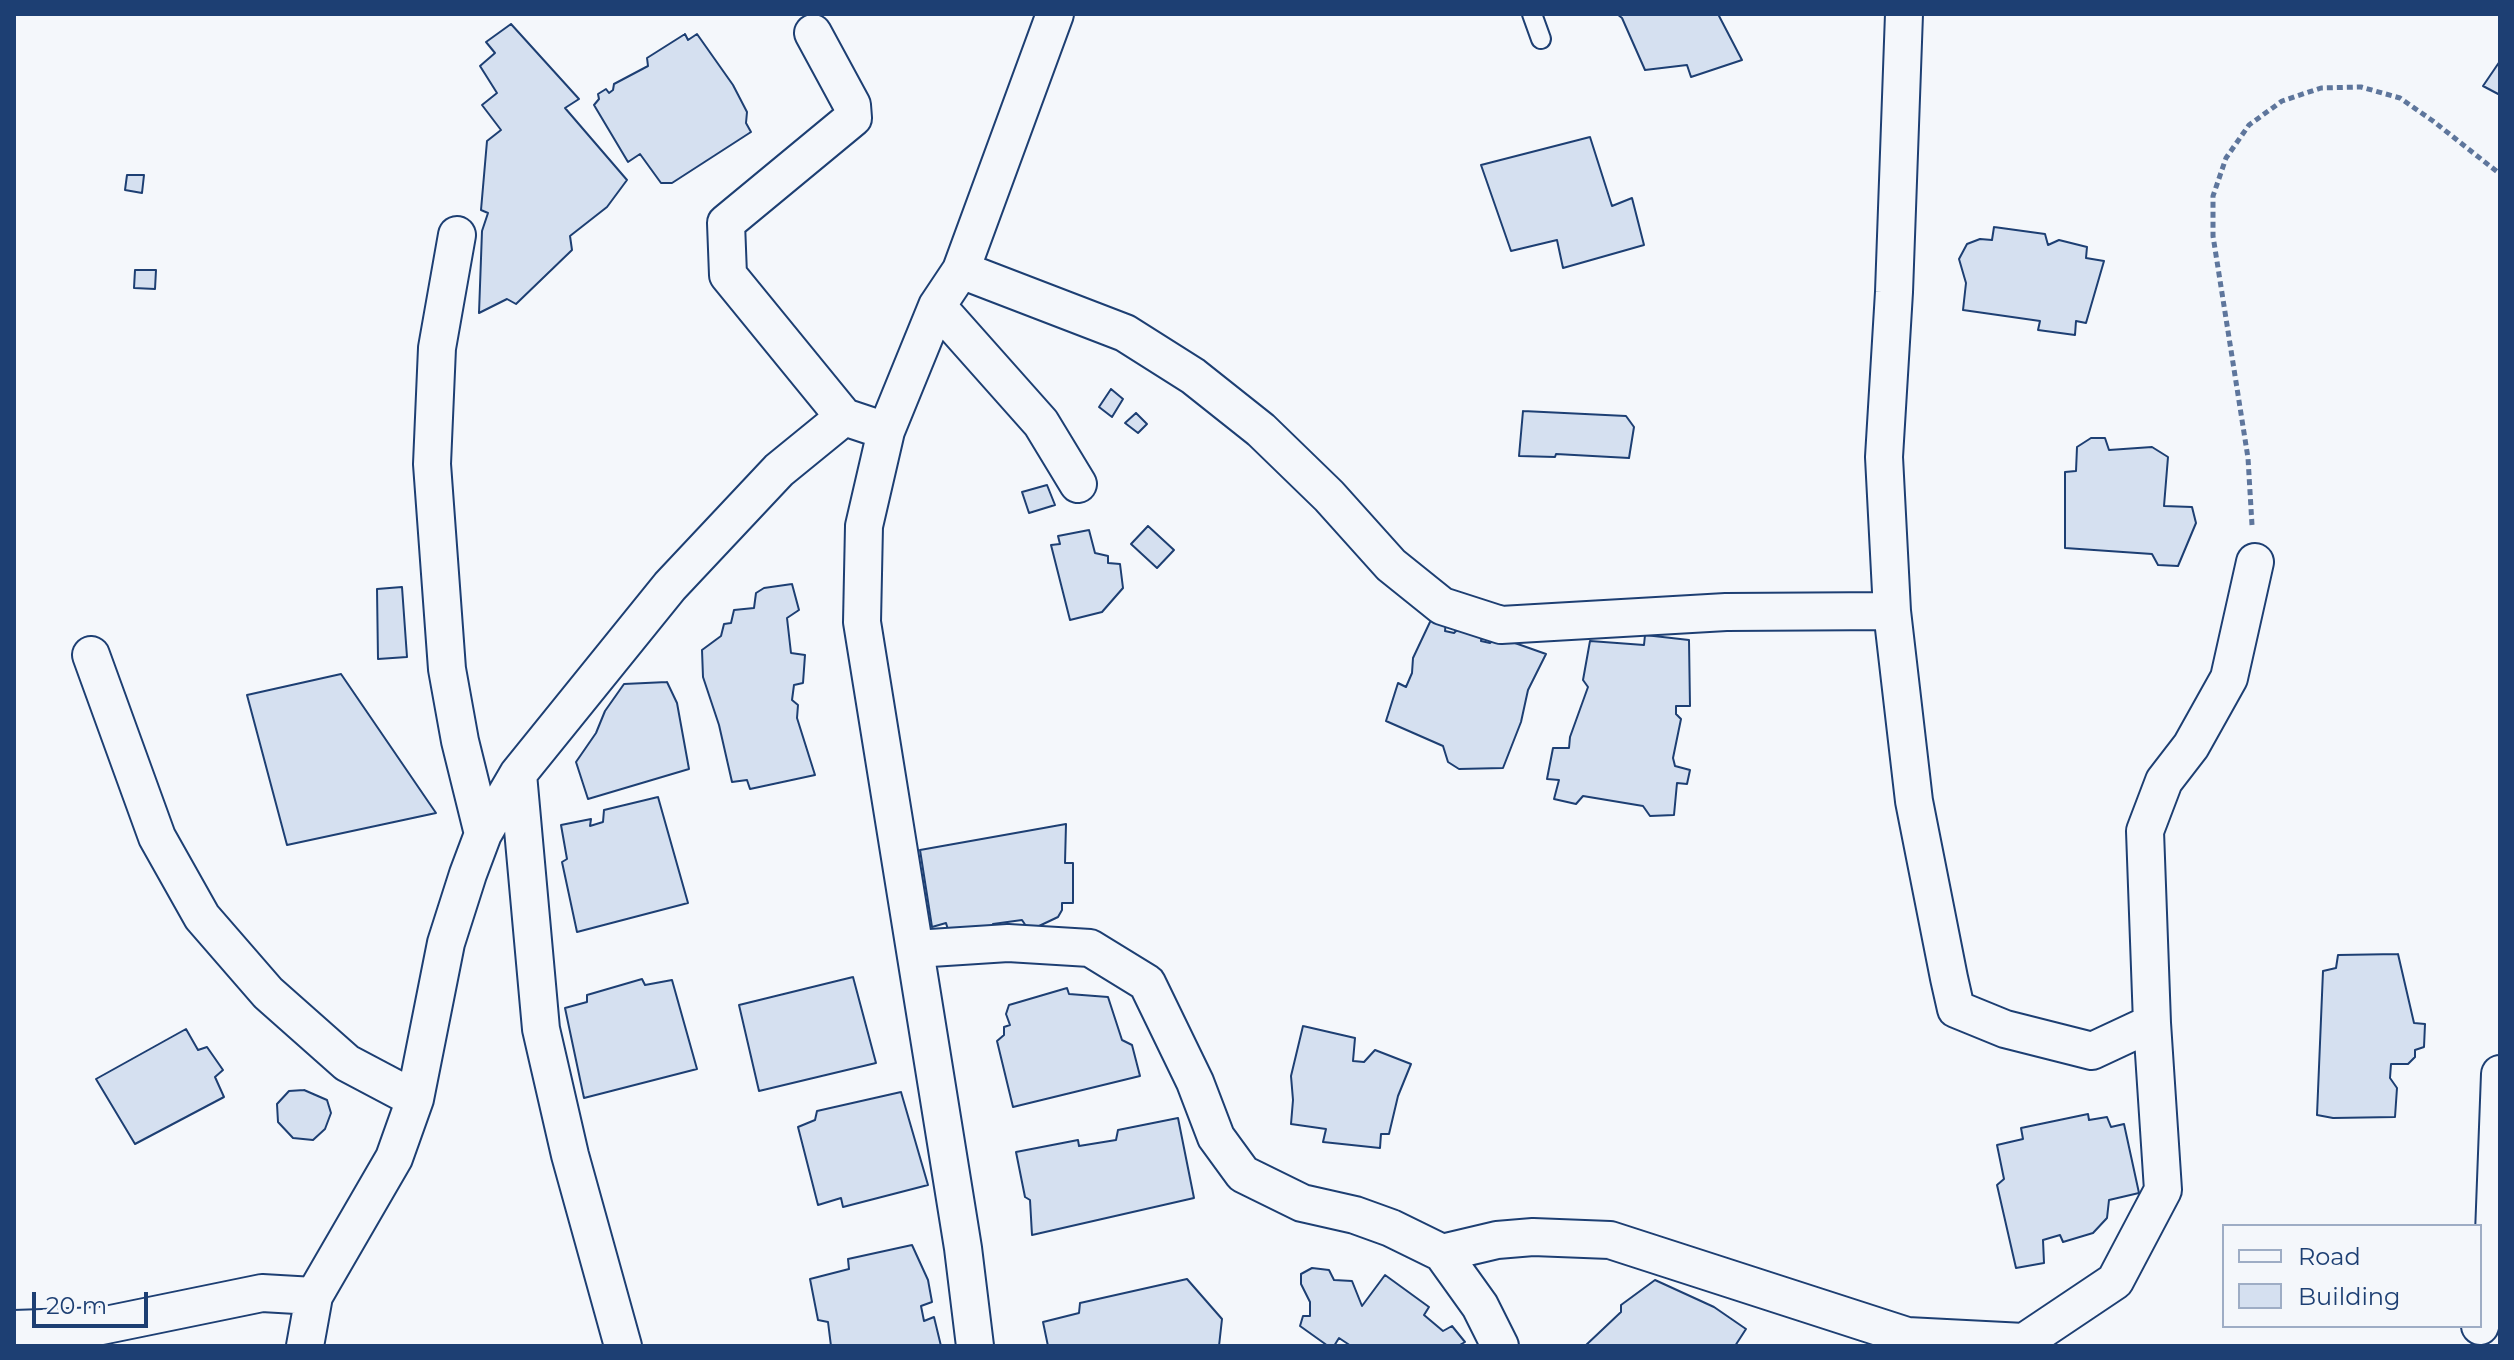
<!DOCTYPE html>
<html>
<head>
<meta charset="utf-8">
<style>
	body { margin:0 }
	#map { position:relative; width:2514px; height:1360px; overflow:hidden; background:#f4f7fb; font-family:Montserrat,sans-serif }
	canvas { display:block }
	.frame { position:absolute; inset:0; border:16px solid #1d3f73; pointer-events:none }
	.legend { position:absolute; left:2222px; top:1224px; width:260px; height:104px; box-sizing:border-box; background:#f4f7fb; border:2px solid #9eadc5; margin:0; padding:10px 14px; list-style:none; font-size:24px; color:#1d3f73 }
	.legend li { display:flex; align-items:center; gap:16px; height:40px }
	.legend b { width:40px; border:2px solid #9eadc5 }
	.scale { position:absolute; left:32px; top:1292px; width:116px; height:36px; box-sizing:border-box; border:4px solid #1d3f73; border-top:0; padding-left:10px; font-size:24px; line-height:28px; white-space:nowrap; color:#1d3f73; -webkit-text-stroke:6px #f4f7fb; paint-order:stroke }
</style>
</head>
<body>
<div id="map">
<canvas width="2514" height="1360"></canvas>
<div class="frame"></div>
<ul class="legend">
<li><b style="height:10px;background:#f4f7fb"></b>Road</li>
<li><b style="height:22px;background:#d5e0f0"></b>Building</li>
</ul>
<div class="scale">20 m</div>
</div>
<script>
const context = document.querySelector('canvas').getContext('2d');
context.lineJoin = 'round';
function fill(path, color) { context.fillStyle = color; context.fill(path, 'evenodd'); }
const poly = rows => new Path2D(rows.map(r => 'M' + r).join(''));
function strokePath(path, color, width, dash) { context.strokeStyle = color; context.lineWidth = width; context.lineCap = dash ? 'butt' : 'round'; context.setLineDash(dash || []); context.stroke(path); }
const building = poly([
	[1617,14,1718,14,1742,60,1691,77,1687,65,1645,70,1622,18,1617,14],
	[511,24,579,99,565,108,627,180,607,207,570,236,572,250,516,304,507,299,479,313,482,231,488,213,481,210,487,141,501,130,482,105,497,93,480,66,495,53,486,42,511,24],
	[685,34,688,40,697,34,733,85,747,112,746,123,751,132,672,183,661,183,640,154,628,162,594,105,599,99,598,94,606,89,609,93,613,90,614,84,648,66,647,58,685,34],
	[2500,61,2500,95,2483,86,2500,61],
	[1590,137,1612,206,1632,198,1644,245,1563,268,1557,240,1511,251,1481,165,1590,137],
	[127,175,144,175,142,193,125,190,127,175],
	[1994,227,2045,234,2048,245,2059,240,2087,247,2086,258,2104,261,2086,323,2076,321,2075,335,2038,330,2040,321,1963,310,1966,283,1959,259,1967,244,1980,239,1992,240,1994,227],
	[135,270,156,270,155,289,134,288,135,270],
	[1111,389,1123,399,1112,417,1099,407,1111,389],
	[1523,411,1626,416,1634,427,1629,458,1556,454,1555,457,1519,456,1523,411],
	[1136,413,1147,424,1138,433,1125,423,1136,413],
	[2091,438,2105,438,2109,450,2152,447,2168,457,2164,506,2192,507,2196,523,2178,566,2158,565,2152,554,2065,548,2065,472,2076,471,2077,447,2091,438],
	[1047,485,1055,505,1029,513,1022,492,1047,485],
	[1148,526,1174,550,1157,568,1131,544,1148,526],
	[1089,530,1095,553,1108,556,1108,563,1120,564,1123,588,1102,612,1070,620,1051,545,1060,544,1058,536,1089,530],
	[792,584,799,610,787,618,791,653,805,655,803,683,794,685,792,700,798,705,797,718,815,775,750,789,747,780,732,782,719,725,703,677,702,650,721,636,724,624,731,623,734,610,754,608,756,593,764,588,792,584],
	[402,587,407,657,378,659,377,589,402,587],
	[1436,617,1446,621,1445,631,1454,633,1461,626,1482,632,1481,641,1490,643,1498,637,1546,654,1528,690,1521,722,1503,768,1459,769,1448,762,1443,746,1386,721,1398,683,1406,687,1412,673,1413,658,1430,622,1436,617],
	[1645,635,1689,640,1690,706,1676,706,1676,714,1681,719,1673,758,1675,766,1690,770,1687,784,1677,783,1674,815,1650,816,1643,806,1583,796,1576,804,1554,799,1559,780,1547,779,1553,748,1569,748,1570,737,1588,687,1583,680,1590,641,1644,645,1645,635],
	[341,674,436,813,287,845,247,695,341,674],
	[667,682,677,703,689,769,588,799,576,762,596,733,605,711,624,684,667,682],
	[658,797,688,903,577,932,562,862,567,859,561,825,591,819,590,826,603,822,604,810,658,797],
	[1066,824,1065,863,1073,863,1073,903,1062,903,1062,910,1058,917,1039,926,1026,926,1022,920,993,924,990,931,949,933,946,923,932,927,920,850,1066,824],
	[2398,954,2414,1023,2425,1024,2424,1047,2415,1050,2415,1057,2408,1064,2391,1064,2390,1078,2397,1088,2395,1117,2333,1118,2317,1115,2323,971,2336,968,2338,955,2398,954],
	[853,977,876,1063,759,1091,739,1005,853,977],
	[642,979,645,985,672,980,697,1069,584,1098,565,1008,587,1002,587,995,642,979],
	[1067,988,1069,994,1108,997,1122,1040,1132,1045,1140,1076,1013,1107,997,1041,1004,1035,1004,1027,1010,1025,1006,1014,1009,1005,1067,988],
	[1303,1026,1355,1038,1353,1061,1364,1062,1375,1050,1411,1064,1398,1096,1389,1134,1381,1134,1380,1148,1323,1142,1326,1129,1291,1124,1293,1100,1291,1076,1303,1026],
	[186,1029,198,1050,207,1047,223,1070,215,1077,224,1097,135,1144,96,1079,186,1029],
	[304,1090,327,1100,331,1113,325,1129,313,1140,293,1138,278,1122,277,1104,289,1091,304,1090],
	[901,1092,928,1185,843,1207,841,1198,818,1205,798,1127,815,1120,817,1111,901,1092],
	[2088,1114,2089,1120,2107,1117,2111,1127,2124,1124,2139,1193,2109,1200,2107,1218,2093,1233,2063,1242,2060,1235,2043,1240,2044,1263,2016,1268,1997,1185,2004,1179,1997,1145,2023,1139,2021,1128,2088,1114],
	[1178,1118,1194,1198,1032,1235,1030,1200,1025,1197,1016,1152,1078,1140,1079,1146,1116,1140,1118,1130,1178,1118],
	[912,1245,928,1280,932,1302,921,1306,924,1321,934,1317,941,1346,831,1346,828,1322,818,1320,810,1279,849,1269,848,1259,912,1245],
	[1312,1268,1329,1270,1334,1280,1352,1281,1362,1306,1385,1275,1429,1307,1424,1315,1443,1331,1452,1326,1465,1342,1458,1346,1351,1346,1339,1338,1334,1346,1328,1346,1300,1326,1303,1316,1310,1316,1310,1302,1301,1284,1301,1274,1312,1268],
	[1187,1279,1222,1319,1219,1346,1048,1346,1043,1322,1079,1313,1080,1303,1187,1279],
	[1655,1280,1714,1307,1746,1329,1735,1346,1585,1346,1621,1312,1621,1305,1655,1280]
]);
fill(building, '#d5e0f0');
strokePath(building, '#1d3f73', 2);
const lane = poly([
	[1532,14,1541,39]
]);
const street = poly([
	[1904,14,1894,292,1884,457,1892,611,1914,801,1949,978,1956,1009,2005,1029,2092,1051,2152,1023],
	[813,33,852,105,853,118,726,223,728,275,844,417],
	[457,235,437,348,432,464,447,669,460,741,483,834],
	[961,270,1125,333,1193,376,1261,430,1329,496,1391,565,1442,606,1501,625,1726,612,1892,611],
	[937,306,1041,423,1078,484],
	[91,655,157,837,202,917,268,993,347,1063,415,1099],
	[518,774,541,1029,570,1155,623,1346],
	[915,949,1008,943,1090,948,1147,983,1195,1082,1216,1137,1243,1174,1302,1203,1355,1215,1391,1228,1442,1253,1480,1306,1500,1346],
	[1442,1253,1497,1240,1533,1237,1610,1240,1907,1336,2024,1342,2115,1281,2163,1190,2152,1023,2145,831,2164,781,2191,746,2229,678,2255,562],
	[2480,1326,2492,1287,2500,1074],
	[14,1329,101,1326,262,1293,314,1296],
	[305,1346,314,1296,394,1158,415,1099,446,943,468,874,483,834,518,774,670,586,779,470,844,417,886,431],
	[975,1346,963,1248,862,622,864,526,886,431,937,306,961,270,1055,14]
]);
strokePath(lane, '#1d3f73', 22);
strokePath(street, '#1d3f73', 40);
strokePath(poly([
	[2252,525,2248,458,2213,236,2213,196,2226,158,2249,125,2282,101,2321,88,2361,87,2400,98,2433,121,2500,174]
]), '#5e769c', 5, [6, 4]);
strokePath(lane, '#f4f7fb', 18);
strokePath(street, '#f4f7fb', 36);
</script>
</body>
</html>
